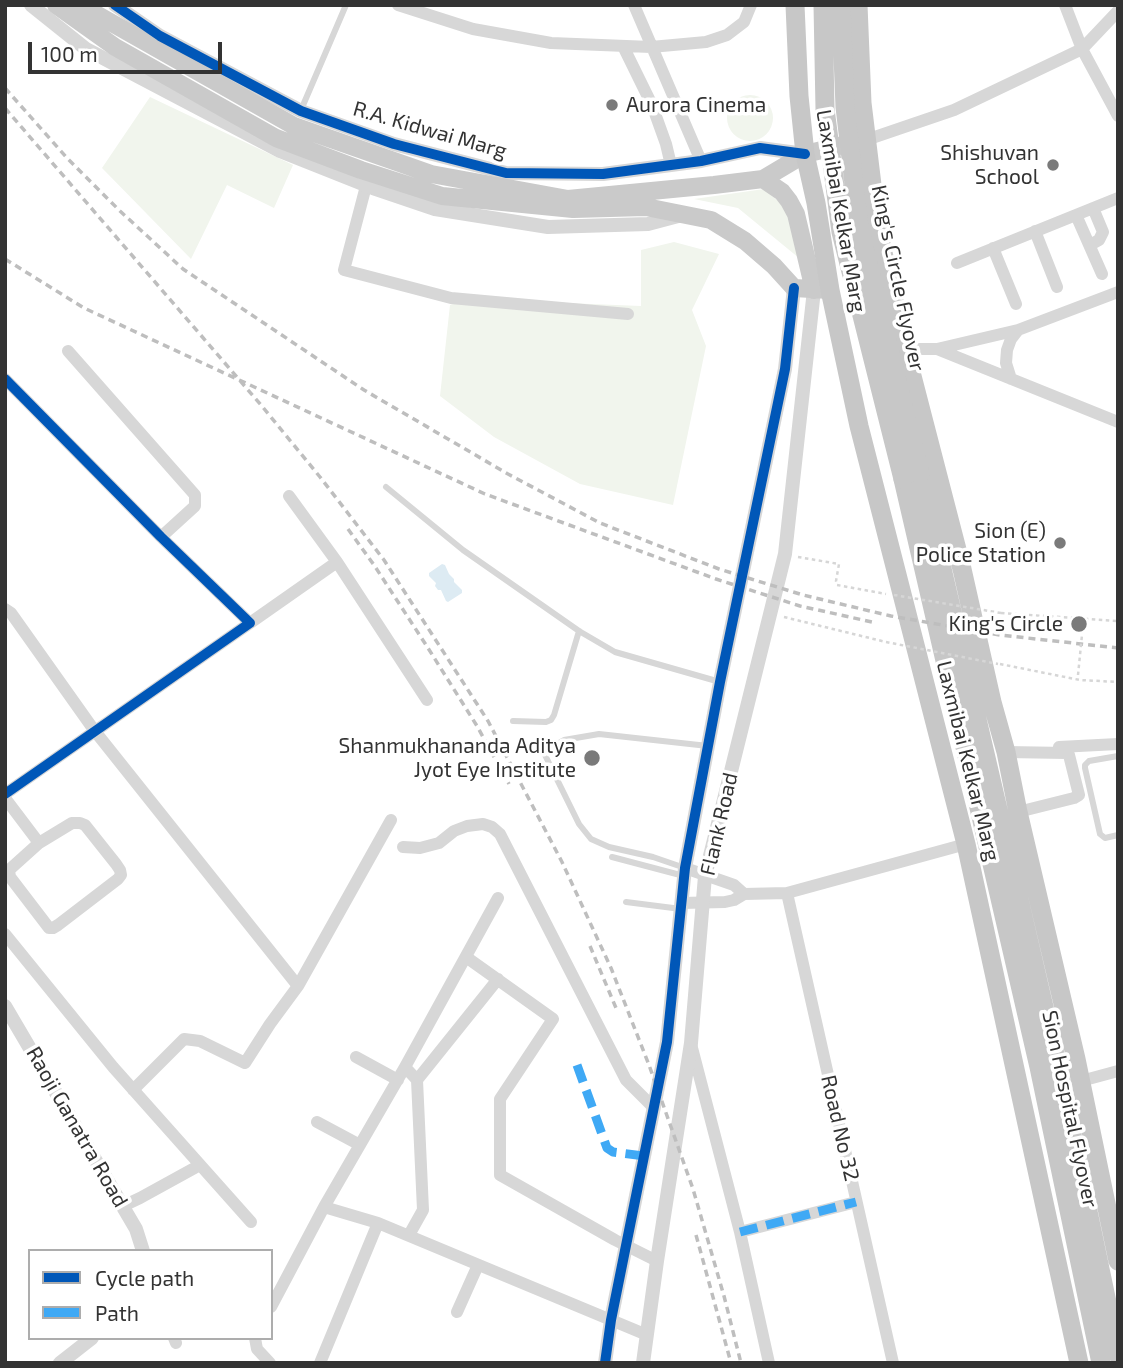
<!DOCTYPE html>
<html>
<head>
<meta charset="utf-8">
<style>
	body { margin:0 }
	#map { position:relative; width:1123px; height:1368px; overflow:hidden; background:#fff; font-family:"Exo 2",sans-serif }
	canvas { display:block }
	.frame { position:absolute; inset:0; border:7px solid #333; pointer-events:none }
	.legend { position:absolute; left:28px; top:1249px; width:245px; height:91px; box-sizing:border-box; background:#fff; border:2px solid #adadad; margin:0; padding:9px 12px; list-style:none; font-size:21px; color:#333 }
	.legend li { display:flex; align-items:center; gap:14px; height:35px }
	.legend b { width:35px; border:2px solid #adadad }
	.scale { position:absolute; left:28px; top:42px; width:194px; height:32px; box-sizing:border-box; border:4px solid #333; border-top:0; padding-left:9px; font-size:21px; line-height:24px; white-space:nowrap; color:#333; -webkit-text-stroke:5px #fff; paint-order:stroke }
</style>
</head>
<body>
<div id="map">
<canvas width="1123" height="1368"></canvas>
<div class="frame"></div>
<ul class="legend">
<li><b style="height:9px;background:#0057b8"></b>Cycle path</li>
<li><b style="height:9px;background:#3fa9f5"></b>Path</li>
</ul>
<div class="scale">100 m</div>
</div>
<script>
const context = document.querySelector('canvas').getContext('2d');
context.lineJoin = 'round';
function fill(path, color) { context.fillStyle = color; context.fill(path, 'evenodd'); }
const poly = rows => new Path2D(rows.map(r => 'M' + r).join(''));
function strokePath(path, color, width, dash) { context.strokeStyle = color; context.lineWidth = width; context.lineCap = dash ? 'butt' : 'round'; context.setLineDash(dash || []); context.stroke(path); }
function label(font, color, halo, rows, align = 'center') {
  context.font = font + ' "Exo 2",sans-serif'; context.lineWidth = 7; context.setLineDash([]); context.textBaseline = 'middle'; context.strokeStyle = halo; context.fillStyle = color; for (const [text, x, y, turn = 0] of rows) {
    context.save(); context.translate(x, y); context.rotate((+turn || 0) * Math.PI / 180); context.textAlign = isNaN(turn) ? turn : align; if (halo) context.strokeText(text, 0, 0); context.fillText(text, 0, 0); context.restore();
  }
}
fill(poly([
	'727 118a23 23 0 1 1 46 0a23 23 0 1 1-46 0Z',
	[150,97,293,165,274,208,227,185,191,259,102,168],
	[764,189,791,212,799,258,738,208,694,199],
	[674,242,719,254,692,310,706,346,673,505,580,484,494,437,440,396,450,305,467,299,641,306,641,250]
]), '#f1f5ed');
fill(poly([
	[442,564,445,565,449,574,454,579,454,582,462,590,462,593,448,602,446,601,441,590,438,590,435,586,436,583,429,576,429,573]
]), '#ddebf3');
strokePath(poly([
	[798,557,839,564,836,581,837,585,886,594],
	[1001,613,1118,621],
	[784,617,886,642],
	[1000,664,1080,680,1118,682]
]), '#d6d6d6', 2.5, [3.5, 3.5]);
strokePath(poly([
	[301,110,346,5],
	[386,487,463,550,579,631,615,652,720,682],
	[513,721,546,722,551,720,554,715,579,631],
	[1118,756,1089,761,1085,765,1085,768,1100,834,1105,838,1118,835],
	[612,857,684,876],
	[685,868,653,857,609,847,591,839,579,824,545,755,548,749,564,740,599,734,708,746],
	[626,902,681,909]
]), '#d7d7d7', 6);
strokePath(poly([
	[398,5,473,29,551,43,651,47,706,42,727,35,744,22,751,5],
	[634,5,701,161],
	[1065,5,1082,49,1118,116],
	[623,46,652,105,666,144,671,165],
	[866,140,954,110,1082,49,1118,11],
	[366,186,344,270,451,298,628,314],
	[1076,215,1102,274],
	[1035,231,1057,287],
	[1090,245,1099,240,1103,232,1093,208],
	[993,248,1016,304],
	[957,263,1118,198],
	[905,349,937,349,1018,330,1118,292],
	[937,349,1118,422],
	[68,351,195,495,195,506,161,537],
	[5,379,161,537,250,623,5,794],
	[1011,379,1006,363,1007,350,1011,339,1018,330],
	[289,496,337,562],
	[5,609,11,613,94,730,298,986],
	[250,623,337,562,427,700],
	[1059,747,1118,744],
	[1006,752,1067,753,1069,755,1079,795,1074,798,1018,812],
	[5,798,39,843],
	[72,823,80,823,85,825,116,864,120,870,121,875,118,879,58,925,53,928,49,928,10,877,9,870,39,843,72,823],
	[403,847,420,848,439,843,454,831,467,826,483,824,492,827,500,834,626,1080,654,1108],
	[685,868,734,885,744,894],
	[787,893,893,1363],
	[681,903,725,902,734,900,744,894,787,893,966,844],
	[5,934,113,1067,251,1222],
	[466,957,553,1019,500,1099,500,1175,615,1240,657,1261],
	[691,1044,740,1232,769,1363],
	[356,1057,398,1080],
	[405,1067,417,1080,423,1210,409,1235],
	[417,1080,498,979],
	[1081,1081,1118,1071],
	[133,1090,184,1039,200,1041,245,1063,270,1024,298,986,391,820],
	[317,1122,360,1145],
	[123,1206,140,1198,200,1165],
	[324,1207,378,1223,647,1335],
	[740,1232,856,1202],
	[271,1307,324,1207,405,1067,498,898],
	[457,1312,478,1265],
	[174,1338,176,1343],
	[255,1338,257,1349,270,1363],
	[320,1363,378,1223]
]), '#d7d7d7', 12);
strokePath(poly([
	[31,5,86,49,280,151,373,188,435,209,548,227,648,224,682,215],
	[115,5,160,36,301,111,394,144,506,173,603,174,701,161,760,148,805,154],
	[5,1006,136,1229,143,1251],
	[60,1363,92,1338],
	[605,1363,611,1320,667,1042,685,868,720,682,785,369,794,288],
	[643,1363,657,1261,691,1043,705,876,785,554,814,290]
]), '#d7d7d7', 14);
strokePath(poly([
	[56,5,115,47,276,138,361,170,442,196,573,209,646,207,711,220,745,241,774,266,794,288,830,290],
	[83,5,96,14,294,126,431,174,568,199,714,185,763,179,805,154,843,145],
	[763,179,782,192,789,201,796,214,814,290]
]), '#cacaca', 18);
strokePath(poly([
	[795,5,799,96,805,154,816,203,830,290,859,426,966,844,1079,1363],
	[858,5,862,103,877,226,905,349,962,569,992,702,1006,752,1018,812,1076,1059,1118,1261],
	[920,474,1057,1063,1118,1355],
	[903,479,1039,1067,1101,1363]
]), '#c7c7c7', 19);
strokePath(poly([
	[5,88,67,158,120,211,183,269,364,390,508,474,600,523,719,569,803,595,891,616,1000,635,1118,648],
	[5,108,261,405,320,477,384,560,488,721,562,862,611,968,649,1065,693,1189,724,1296,741,1363],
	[5,259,84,308,485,494,716,579,800,606,872,622],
	[348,529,374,565,428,648,477,726,509,784],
	[590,946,616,1008],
	[696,1235,731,1363]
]), '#bebebe', 3.5, [7, 5]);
strokePath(poly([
	[894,595,1001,613],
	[886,642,998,664],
	[1078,675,1082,635]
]), '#d6d6d6', 2.5, [3.5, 3.5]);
strokePath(poly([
	[823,5,825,109,841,232,903,479],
	[841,5,845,107,859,227,920,474]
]), '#c7c7c7', 19);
strokePath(poly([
	[577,1065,607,1148,613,1152,644,1156],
	[740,1232,856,1202]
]), '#3fa9f5', 9, [18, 9]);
strokePath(poly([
	[115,5,160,36,301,111,394,144,506,173,603,174,701,161,760,148,805,154],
	[5,379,161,537,250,623,5,794],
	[605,1363,611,1320,667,1042,685,868,720,682,785,369,794,288]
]), '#0057b8', 10);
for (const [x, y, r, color] of [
	[612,105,7,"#7a7a7a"],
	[1053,165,7,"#7a7a7a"],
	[1060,543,7,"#7a7a7a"],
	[1079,624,9,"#7a7a7a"],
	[592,758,9,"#7a7a7a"]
]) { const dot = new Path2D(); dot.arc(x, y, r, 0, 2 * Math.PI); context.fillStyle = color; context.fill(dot); strokePath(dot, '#fff', 2.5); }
label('21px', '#333', '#fff', [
	["Aurora Cinema",626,105,"left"],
	["Shishuvan",1039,153],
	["School",1039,177],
	["Sion (E)",1046,531],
	["Police Station",1046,555],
	["King's Circle",1063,624],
	["Shanmukhananda Aditya",576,746],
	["Jyot Eye Institute",576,770]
], 'right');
label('21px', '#333', '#fff', [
	["R.A. Kidwai Marg",430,130,16],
	["Laxmibai Kelkar Marg",841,211,80],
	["King's Circle Flyover",898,278,78],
	["Laxmibai Kelkar Marg",968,761,76],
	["Flank Road",719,824,-77],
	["Sion Hospital Flyover",1070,1109,78],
	["Raoji Ganatra Road",77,1127,60],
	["Road No 32",840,1128,77]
]);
</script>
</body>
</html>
